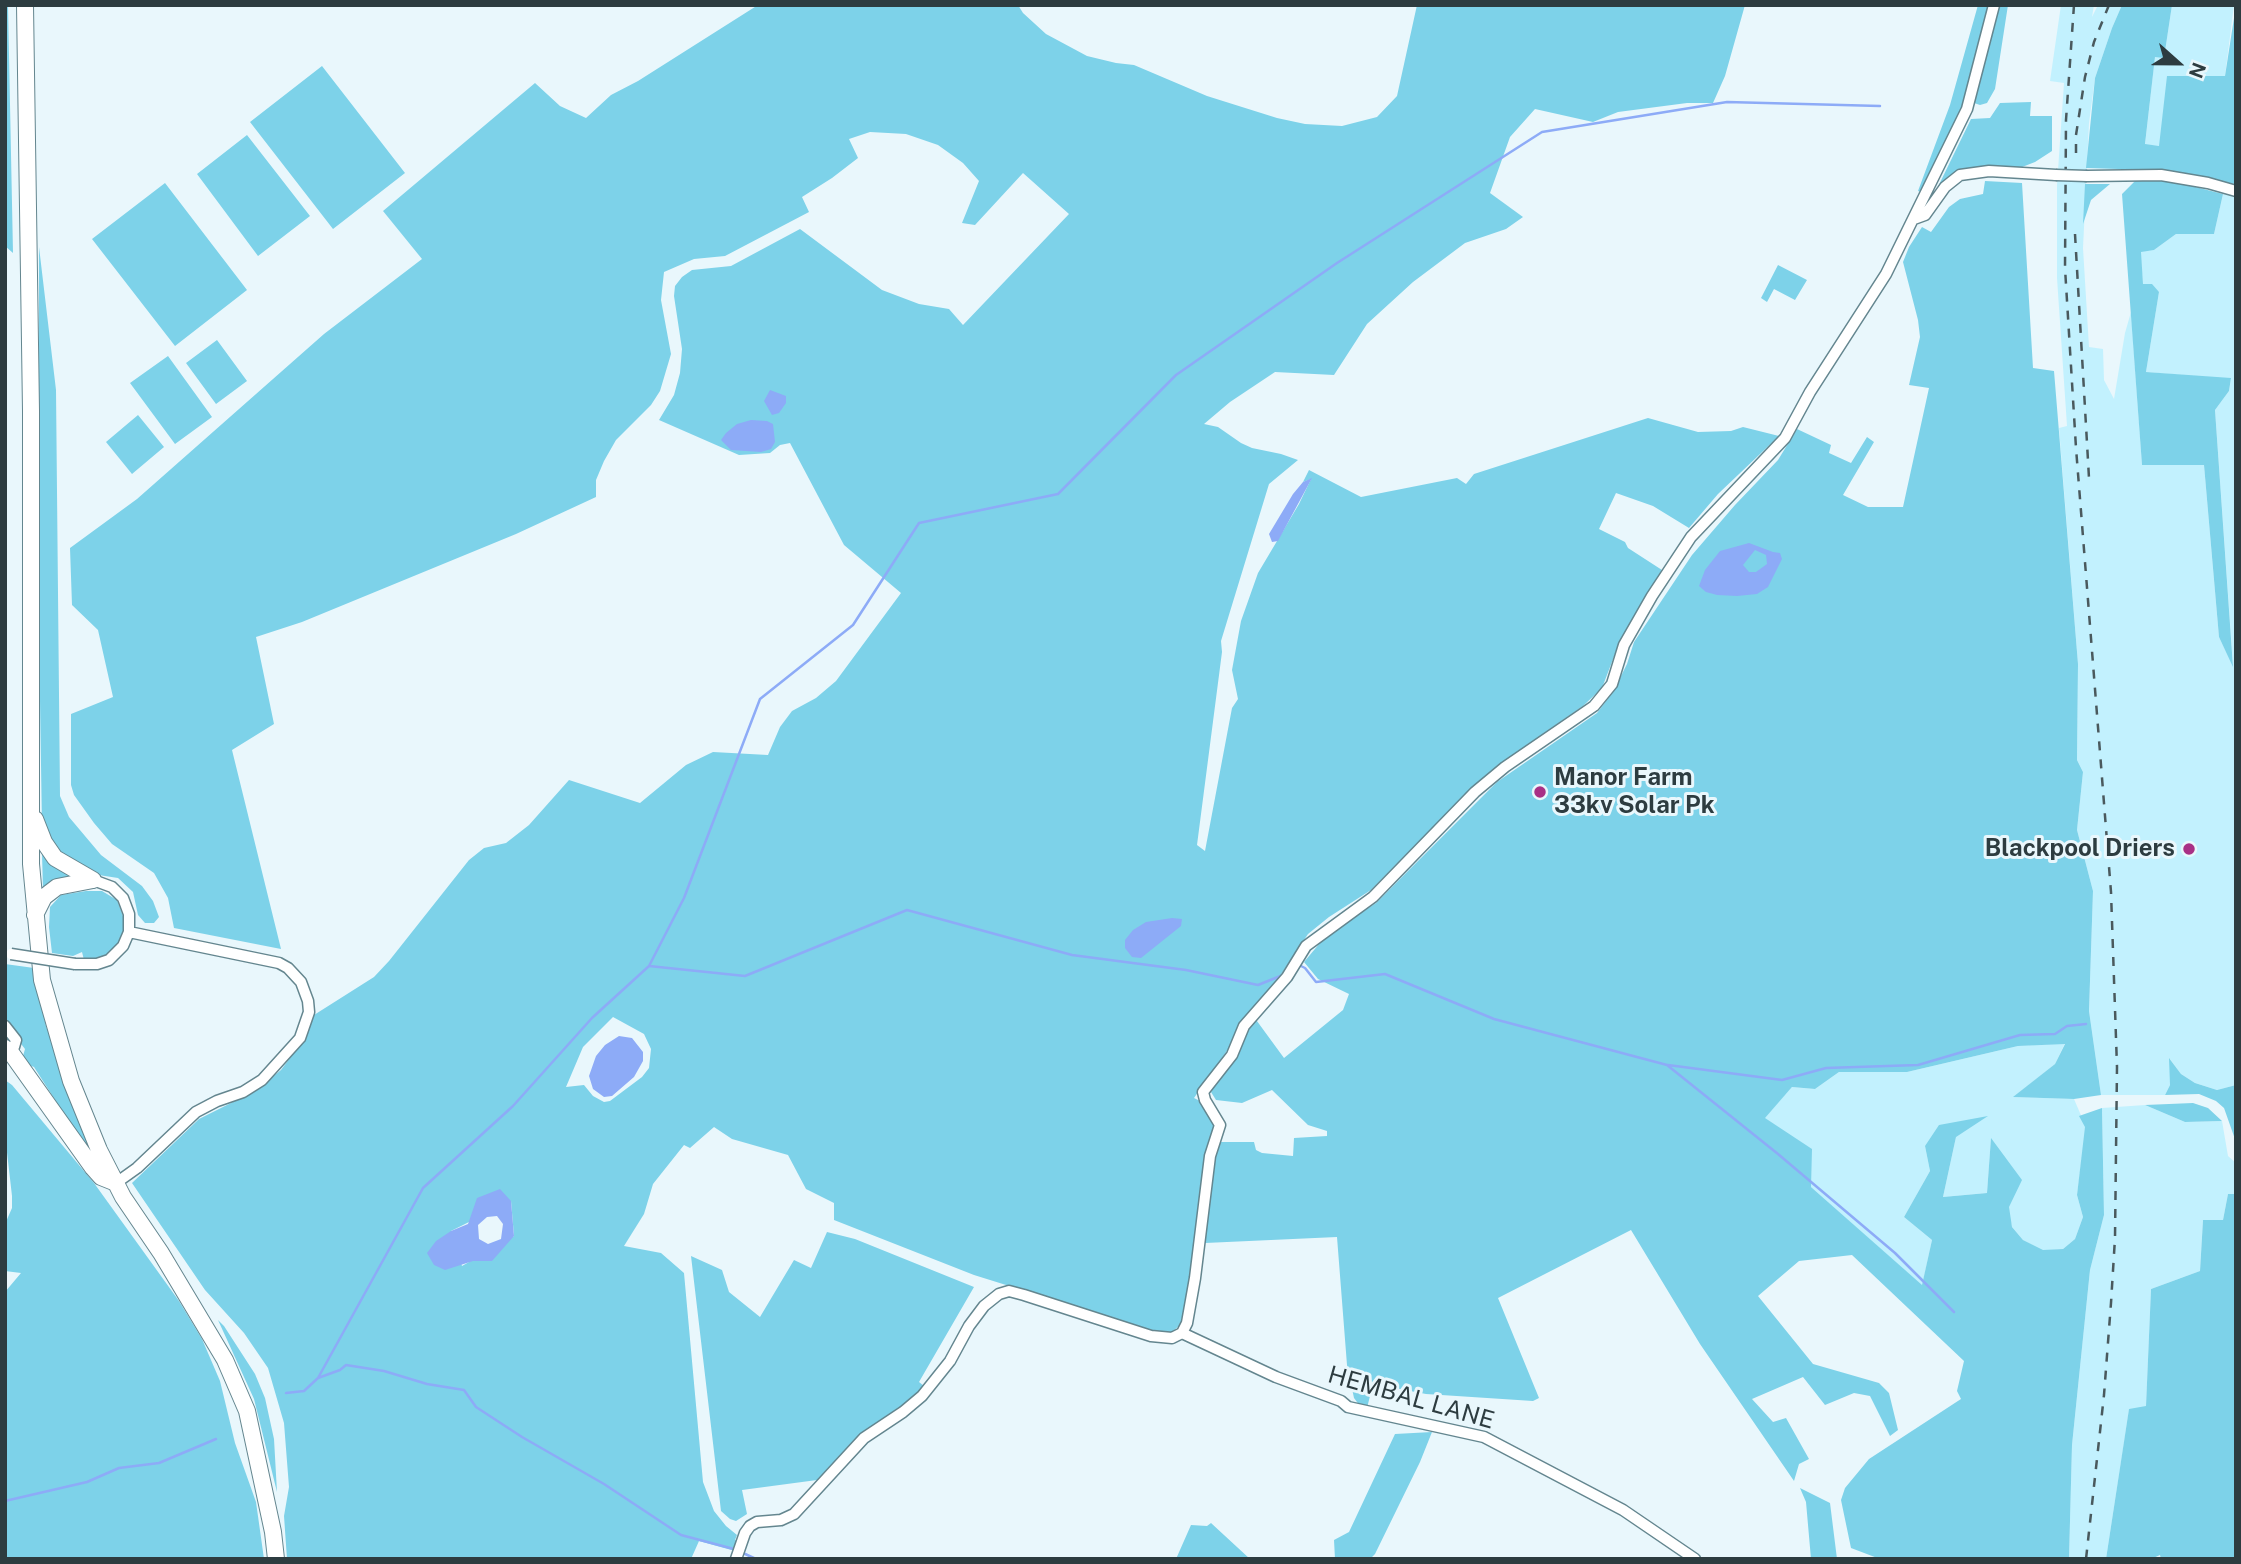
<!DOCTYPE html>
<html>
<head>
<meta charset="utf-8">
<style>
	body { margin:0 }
	#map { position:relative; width:2241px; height:1564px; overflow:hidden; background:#e9f7fc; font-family:"Public Sans",sans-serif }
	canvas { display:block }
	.frame { position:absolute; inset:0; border:7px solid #2d3c40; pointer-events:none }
	.north { position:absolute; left:2143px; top:28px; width:70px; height:70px; -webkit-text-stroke:5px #e9f7fc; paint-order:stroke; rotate:111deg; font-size:19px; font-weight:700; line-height:28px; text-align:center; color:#2d3c40 }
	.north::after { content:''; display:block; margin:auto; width:24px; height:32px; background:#2d3c40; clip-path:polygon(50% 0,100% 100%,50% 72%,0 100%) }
</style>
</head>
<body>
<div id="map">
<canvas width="2241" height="1564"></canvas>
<div class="frame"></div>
<div class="north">N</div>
</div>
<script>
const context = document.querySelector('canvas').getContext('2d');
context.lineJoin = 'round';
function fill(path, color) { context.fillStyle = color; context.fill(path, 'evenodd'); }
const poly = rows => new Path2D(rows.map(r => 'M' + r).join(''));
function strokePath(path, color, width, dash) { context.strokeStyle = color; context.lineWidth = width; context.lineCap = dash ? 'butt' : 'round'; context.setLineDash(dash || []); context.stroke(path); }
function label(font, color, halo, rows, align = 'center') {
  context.font = font + ' "Public Sans",sans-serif'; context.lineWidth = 6; context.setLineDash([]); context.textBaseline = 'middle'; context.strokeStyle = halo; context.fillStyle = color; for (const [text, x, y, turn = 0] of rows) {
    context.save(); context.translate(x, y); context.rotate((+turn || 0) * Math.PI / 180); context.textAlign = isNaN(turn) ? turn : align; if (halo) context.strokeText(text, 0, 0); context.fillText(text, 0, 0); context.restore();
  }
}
fill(poly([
	[2061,5,2094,5,2092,17,2098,5,2122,5,2112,28,2095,78,2089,123,2083,248,2089,347,2103,349,2104,380,2114,399,2125,333,2131,312,2142,465,2204,465,2219,637,2233,665,2215,410,2229,391,2231,379,2146,372,2159,292,2143,284,2140,251,2154,250,2176,234,2214,234,2223,194,2236,198,2236,1085,2217,1090,2195,1083,2181,1074,2170,1059,2170,1085,2165,1095,2101,1095,2089,1011,2093,891,2077,830,2083,772,2077,760,2078,664,2059,428,2067,426,2057,278,2057,185,2064,83,2050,81],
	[2172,5,2234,5,2225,76,2159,146,2145,145,2155,56,2164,58],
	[2065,1043,2055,1064,2014,1097,2074,1099,2086,1127,2077,1195,2083,1217,2075,1239,2063,1249,2043,1251,2023,1240,2012,1227,1991,1139,1987,1193,1943,1197,1956,1137,1925,1146,1930,1171,1904,1217,1932,1240,1922,1286,1811,1187,1811,1149,1764,1118,1792,1087,1815,1089,1839,1072,1907,1072,2018,1046],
	[2145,1105,2185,1122,2222,1121,2228,1156,2236,1163,2236,1194,2228,1194,2223,1220,2203,1220,2200,1271,2151,1289,2146,1407,2129,1410,2106,1559,2069,1559,2072,1445,2090,1270,2104,1215,2102,1108]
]), '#c2f1fe');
fill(poly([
	[5,5,8,5,13,253,5,246],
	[758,5,1018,5,1023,13,1046,34,1087,56,1116,63,1134,65,1207,96,1277,118,1305,124,1342,126,1377,117,1397,96,1417,5,1745,5,1725,76,1713,103,1687,103,1618,112,1593,122,1535,109,1510,137,1490,193,1523,217,1506,229,1465,243,1413,282,1367,324,1334,375,1275,372,1230,402,1204,424,1218,427,1241,443,1252,448,1281,454,1298,460,1269,484,1221,641,1222,652,1197,845,1205,851,1232,708,1238,699,1232,670,1241,621,1258,573,1299,504,1311,479,1303,482,1309,470,1361,497,1457,478,1466,484,1474,474,1648,418,1698,432,1731,431,1743,427,1779,436,1718,494,1689,528,1653,506,1616,493,1599,529,1625,542,1628,548,1662,570,1618,646,1602,688,1583,706,1504,761,1465,794,1371,890,1329,917,1308,934,1270,991,1244,1018,1231,1045,1194,1098,1200,1101,1215,1123,1202,1190,1185,1306,1180,1325,1172,1332,1160,1333,974,1275,834,1220,834,1203,806,1189,788,1155,732,1139,714,1127,690,1148,684,1145,653,1184,644,1214,624,1246,661,1253,684,1273,703,1482,714,1511,726,1526,737,1535,735,1540,740,1542,735,1551,699,1541,691,1559,287,1559,284,1516,289,1487,284,1423,268,1368,244,1333,205,1290,132,1183,199,1119,255,1091,281,1070,301,1043,314,1015,374,977,389,961,469,860,484,848,506,843,529,825,569,780,640,803,686,765,713,752,768,755,780,727,792,711,816,698,836,681,901,593,844,545,790,443,780,445,770,453,739,455,659,420,674,395,680,373,682,349,674,296,675,286,682,277,692,270,731,266,800,229,882,290,919,304,949,309,963,325,1069,214,1023,173,975,225,962,223,979,181,963,163,938,145,906,134,870,132,849,139,858,158,832,178,802,197,809,212,725,256,694,259,664,272,661,300,671,354,660,391,651,405,616,440,604,461,596,480,596,497,516,534,302,622,256,637,274,724,232,750,281,949,174,928,168,898,154,873,112,844,94,823,74,795,71,785,71,714,113,697,98,630,72,605,70,548,137,499,324,334,422,259,383,211,535,83,560,106,586,118,611,95,638,81],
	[613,1017,644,1034,651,1049,649,1068,642,1077,610,1101,604,1102,593,1096,584,1085,566,1087,583,1047],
	[511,1201,514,1236,462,1266,451,1231],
	[1978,5,1989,5,1966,99,1921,192,1918,191,1950,105],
	[2000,5,2008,5,1995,89,1987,103,1980,105,1974,103],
	[2122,5,2172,5,2164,58,2155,57,2145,144,2159,146,2167,76,2225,76,2236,5,2235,184,2150,170,2086,168,2095,78,2112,28],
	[322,66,405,173,333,229,250,122],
	[2031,102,2030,116,2052,116,2052,151,2035,162,2017,169,1967,168,1952,175,1932,199,1971,119,1990,118,2000,103],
	[247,135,310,216,258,256,197,174],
	[2136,180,2172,181,2223,194,2214,234,2176,234,2154,250,2141,252,2143,284,2152,284,2159,292,2146,372,2231,378,2229,391,2215,410,2233,667,2219,637,2204,465,2142,465,2122,194],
	[1985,181,2022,183,2033,368,2054,371,2078,664,2077,760,2083,772,2077,830,2093,891,2089,1011,2101,1095,2074,1099,2013,1097,2055,1064,2065,1044,2018,1046,1907,1072,1839,1072,1815,1089,1792,1087,1765,1118,1812,1149,1811,1187,1922,1285,1932,1240,1904,1217,1930,1171,1925,1146,1939,1125,1988,1116,1956,1137,1943,1197,1987,1193,1991,1138,2022,1180,2009,1207,2012,1227,2023,1240,2043,1250,2063,1249,2075,1239,2083,1217,2077,1195,2085,1127,2079,1116,2102,1108,2104,1215,2090,1270,2072,1445,2069,1559,1880,1559,1851,1548,1841,1500,1845,1488,1869,1459,1961,1399,1957,1391,1964,1361,1852,1255,1799,1261,1758,1296,1813,1364,1879,1383,1889,1393,1898,1430,1890,1436,1870,1396,1854,1393,1825,1405,1803,1377,1752,1399,1773,1422,1786,1418,1809,1459,1799,1464,1794,1481,1700,1344,1631,1230,1498,1298,1539,1398,1533,1401,1426,1394,1373,1384,1367,1408,1360,1406,1354,1398,1347,1365,1337,1237,1205,1243,1213,1163,1219,1142,1254,1142,1256,1150,1262,1153,1293,1156,1294,1138,1327,1136,1327,1131,1308,1125,1272,1090,1242,1103,1216,1100,1211,1092,1254,1017,1284,1058,1343,1010,1349,994,1318,979,1304,962,1325,937,1376,903,1497,782,1597,713,1613,692,1627,664,1634,642,1692,555,1735,505,1778,460,1797,429,1831,445,1829,453,1851,463,1867,437,1874,442,1843,495,1868,507,1903,507,1929,388,1909,385,1920,337,1918,320,1903,262,1909,247,1922,227,1931,232,1949,207,1960,199,1983,194],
	[165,183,247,290,175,346,92,239],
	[2085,184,2110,184,2091,200,2083,224],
	[39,247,56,390,60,796,69,817,101,855,142,886,153,901,159,917,154,923,145,923,138,915,133,892,118,878,92,874,64,861,42,827,39,638],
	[1778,265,1807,280,1795,300,1774,289,1767,302,1761,298],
	[217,340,247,381,216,404,186,363],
	[168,356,212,417,175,444,130,383],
	[138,415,164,447,132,474,106,442],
	[42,853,82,878,43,890],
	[86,891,102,891,117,900,123,916,123,934,115,949,99,960,84,960,82,952,73,956,52,953,49,927,50,907,61,895],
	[5,964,34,968,46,1026,75,1111,98,1167,34,1067,26,1064,23,1056,25,1049,5,1023],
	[2169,1058,2181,1074,2195,1083,2217,1090,2236,1085,2236,1142,2224,1108,2216,1101,2199,1094,2165,1095,2170,1085],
	[5,1080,12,1085,94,1183,179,1301,202,1339,220,1381,235,1443,256,1502,264,1559,5,1559,5,1292,21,1273,5,1271,5,1224,12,1208,12,1196,5,1135],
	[2193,1103,2208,1108,2222,1121,2185,1122,2145,1105],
	[2228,1194,2236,1194,2236,1559,2161,1559,2160,1555,2151,1559,2106,1559,2129,1409,2146,1406,2151,1289,2200,1271,2203,1220,2223,1220],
	[827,1232,855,1239,974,1287,919,1382,924,1386,902,1407,844,1451,817,1480,742,1490,747,1514,736,1521,730,1519,721,1511,691,1256,722,1270,729,1292,760,1317,794,1260,811,1268],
	[218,1320,224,1326,255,1374,265,1398,274,1439,277,1492,254,1399],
	[1432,1432,1420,1462,1375,1554,1370,1559,1335,1559,1334,1540,1349,1532,1395,1434],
	[1800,1488,1830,1503,1837,1559,1811,1559,1806,1502],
	[1211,1523,1250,1559,1176,1559,1191,1525,1207,1526]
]), '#7dd2e9');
fill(poly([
	[770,390,786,396,786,403,779,413,772,415,764,401],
	[751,420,767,421,773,424,775,442,771,449,761,452,731,450,721,440,726,433,737,424],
	[1312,478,1278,541,1272,542,1269,534,1293,494,1303,482],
	[1749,543,1773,552,1780,553,1782,559,1768,587,1757,594,1737,596,1717,595,1706,592,1699,586,1705,570,1720,551],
	[1755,550,1766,555,1767,564,1756,572,1749,572,1743,565],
	[1172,918,1182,919,1181,926,1141,958,1132,957,1125,948,1125,940,1133,930,1146,922],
	[619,1036,632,1038,643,1052,643,1061,634,1077,612,1096,604,1097,593,1089,589,1076,596,1056,605,1045],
	[500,1189,511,1201,514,1236,492,1261,473,1261,445,1270,434,1265,427,1253,436,1241,451,1231,468,1224,477,1198],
	[497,1216,503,1224,501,1239,488,1244,479,1239,478,1225,487,1217]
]), '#8dabf7');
strokePath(poly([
	[1299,965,1305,968,1316,982,1385,974,1494,1019,1667,1065,1778,1154,1895,1253,1954,1312],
	[649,966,684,898,760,699,853,625,919,523,1058,494,1176,375,1337,263,1542,132,1727,102,1880,106],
	[1668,1065,1782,1080,1826,1068,1918,1065,2020,1035,2055,1034,2067,1026,2086,1024],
	[318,1378,423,1188,513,1106,592,1018,649,966,745,976,907,910,1072,955,1186,970,1258,985,1283,975],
	[286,1393,304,1391,318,1378,340,1370,346,1365,384,1371,427,1384,464,1390,476,1407,522,1437,604,1484,681,1535,734,1549],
	[5,1501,87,1482,119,1468,159,1463,216,1439],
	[743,1553,756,1559]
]), '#8dabf7', 2.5);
const minor = poly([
	[2087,176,2161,175,2208,183,2236,191],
	[1914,219,1925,215,1945,187,1960,175,1989,171,2056,175],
	[75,964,97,964,109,960,123,946,129,932,129,914,123,898,112,887,93,880],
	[5,1026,16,1040,14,1047,9,1050,6,1045],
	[116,1183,137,1168,196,1112,217,1101,243,1092,262,1080,300,1038,309,1012,308,1001,301,982,288,968,279,963,129,932],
	[1182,1333,1276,1377,1341,1401,1348,1407,1484,1437,1623,1510,1695,1559],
	[736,1559,745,1533,750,1526,757,1522,781,1520,794,1514,864,1438,903,1412,922,1396,950,1361,969,1326,984,1306,999,1294,1009,1291,1024,1295,1151,1336,1172,1338,1182,1333,1187,1323,1195,1278,1210,1156,1220,1125,1205,1100,1203,1092,1232,1055,1244,1026,1287,977,1306,946,1373,897,1475,792,1505,767,1594,706,1612,684,1624,645,1652,596,1691,537,1785,438,1810,392,1886,274,1967,109,1994,5]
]);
const highway = poly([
	[25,5,31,411,31,864,42,980,71,1081,99,1150,123,1197,161,1253,225,1360,247,1411,273,1532,276,1559],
	[35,819,44,842,55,858,93,880],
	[35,915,44,897,57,887,93,880],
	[9,1050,93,1168,101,1177,116,1183]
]);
strokePath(minor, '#64868f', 13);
strokePath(highway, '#64868f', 18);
strokePath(minor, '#fff', 10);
strokePath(highway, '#fff', 16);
strokePath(poly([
	[2074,5,2066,120,2065,268,2076,448,2111,892,2117,1067,2115,1238,2111,1303,2104,1395,2086,1559],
	[2076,153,2076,135,2085,77,2094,42,2109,5],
	[2075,234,2089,478]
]), '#4a595d', 2.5, [9, 9]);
const minorBridge = poly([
	[2056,175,2087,176],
	[11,954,75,964]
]);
strokePath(minorBridge, '#64868f', 13, []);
strokePath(minorBridge, '#fff', 10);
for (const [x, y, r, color] of [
	[1540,792,7,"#a83086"],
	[2189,849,7,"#a83086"]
]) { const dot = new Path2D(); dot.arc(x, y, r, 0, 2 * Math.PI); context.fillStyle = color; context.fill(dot); strokePath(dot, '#e9f7fc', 2.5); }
label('bold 24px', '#2d3c40', '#e9f7fc', [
	["Manor Farm",1554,778],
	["33kv Solar Pk",1554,806],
	["Blackpool Driers",2175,849,"right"]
], 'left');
label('24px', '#2d3c40', '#e9f7fc', [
	["HEMBAL LANE",1411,1398,16]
]);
</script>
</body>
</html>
